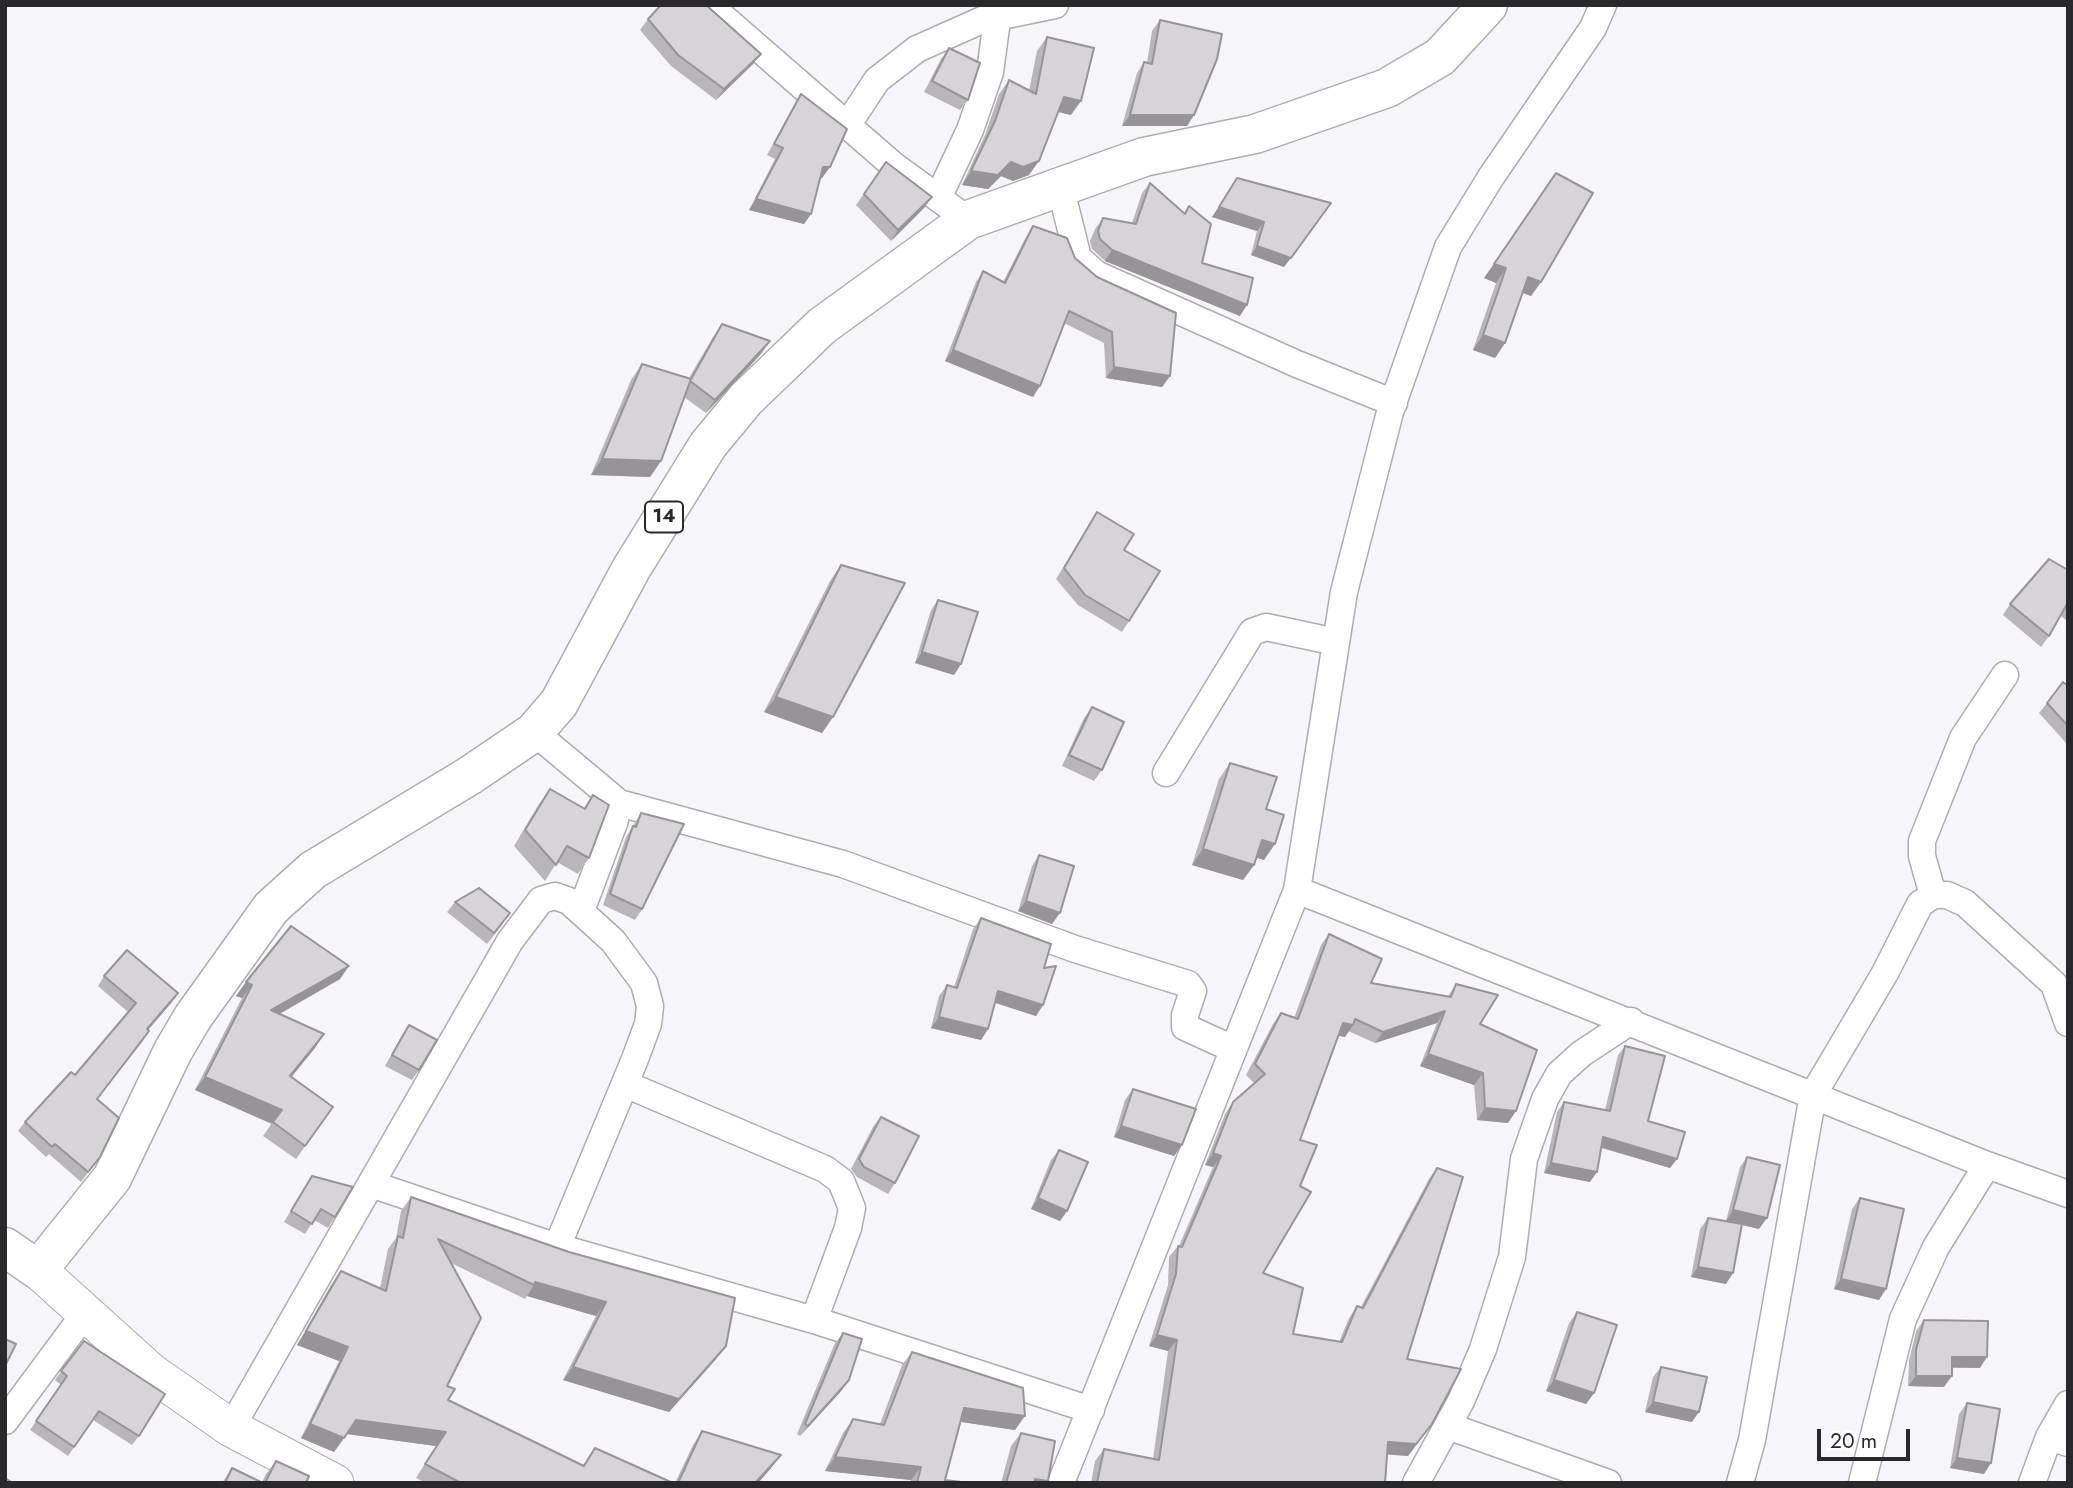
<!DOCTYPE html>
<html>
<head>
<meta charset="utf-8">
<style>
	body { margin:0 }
	#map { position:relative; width:2073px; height:1488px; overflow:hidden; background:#f6f6fa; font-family:Jost,sans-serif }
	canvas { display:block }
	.frame { position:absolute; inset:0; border:7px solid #29292b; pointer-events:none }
	.scale { position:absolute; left:1817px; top:1429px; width:93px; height:32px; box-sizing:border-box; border:4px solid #29292b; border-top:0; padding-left:9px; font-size:21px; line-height:24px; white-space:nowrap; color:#29292b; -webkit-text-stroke:5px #fff; paint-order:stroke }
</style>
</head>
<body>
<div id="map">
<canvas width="2073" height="1488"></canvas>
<div class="frame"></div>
<div class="scale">20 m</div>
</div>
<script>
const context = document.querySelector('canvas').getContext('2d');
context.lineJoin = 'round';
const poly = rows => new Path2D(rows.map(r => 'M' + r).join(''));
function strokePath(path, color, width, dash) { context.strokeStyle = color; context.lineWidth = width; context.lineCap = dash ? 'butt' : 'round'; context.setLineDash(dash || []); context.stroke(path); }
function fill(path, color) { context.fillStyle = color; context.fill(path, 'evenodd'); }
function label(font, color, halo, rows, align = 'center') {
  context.font = font + ' Jost,sans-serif'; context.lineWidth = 5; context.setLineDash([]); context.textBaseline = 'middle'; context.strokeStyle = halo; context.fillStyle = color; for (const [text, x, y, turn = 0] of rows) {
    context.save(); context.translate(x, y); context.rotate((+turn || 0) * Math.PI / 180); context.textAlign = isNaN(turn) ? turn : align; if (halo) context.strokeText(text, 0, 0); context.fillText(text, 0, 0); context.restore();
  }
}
const street = poly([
	[709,5,893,165,968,220],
	[848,124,877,80,917,49,982,20,1055,5],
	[1060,186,1078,258,1096,274,1297,364,1394,403],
	[938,198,970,130,990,72,999,5],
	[534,732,619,803,614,823,581,911],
	[1166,773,1252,632,1266,627,1336,642],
	[619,803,843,864,1075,949,1188,984,1193,991,1185,1015,1185,1027,1233,1049],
	[1297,890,1344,592,1390,412,1448,247,1491,177,1593,28,1603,5],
	[1933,895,1922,856,1922,841,1963,738,2005,675],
	[625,1084,825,1169,841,1181,852,1208,848,1228,814,1320],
	[371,1184,557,1247,814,1320,1091,1410],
	[5,1421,86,1312],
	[1448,1426,1608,1483],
	[231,1428,510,941,541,900,555,896,569,901,613,941,644,983,650,1006,648,1024,635,1059,557,1247],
	[2049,1437,2068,1404],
	[1061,1483,1297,890,1987,1165,2068,1194],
	[1416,1483,1461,1401,1483,1349,1512,1257,1524,1159,1545,1099,1559,1074,1581,1054,1631,1021],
	[1740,1483,1752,1440,1813,1095,1885,973,1920,904,1933,895,1947,895,1965,903,2054,984,2068,1023],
	[1862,1483,1903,1319,1936,1247,1987,1165],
	[2032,1483,2049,1437,2068,1443]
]);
const secondary = poly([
	[38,1270,151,1372,231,1428,335,1483]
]);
const highway = poly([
	[5,1247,38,1270,112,1178,173,1051,193,1017,271,908,313,870,469,776,534,732,559,703,631,569,708,445,746,399,822,326,968,220,1144,157,1255,134,1387,88,1440,57,1488,5]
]);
strokePath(street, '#adadb0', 29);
strokePath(secondary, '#adadb0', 39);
strokePath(highway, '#adadb0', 41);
strokePath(street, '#fff', 26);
strokePath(secondary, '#fff', 37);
strokePath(highway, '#fff', 38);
fill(poly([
	[648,19,753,64,716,100,671,66,640,30],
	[1160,20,1194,115,1187,126,1122,126,1137,73,1144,62,1147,63,1152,31],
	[1047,37,1071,115,1058,112,1029,175,1013,181,1001,176,988,189,962,185,985,135,999,94,1009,80,1029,91,1037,51],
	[949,48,968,100,960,110,924,92,941,59],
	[801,94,830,167,822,178,820,178,811,214,804,224,749,210,775,159,767,155,794,105],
	[886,162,932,197,924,208,891,241,856,205],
	[1556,173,1541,282,1531,296,1522,293,1505,343,1495,358,1473,350,1496,283,1484,278],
	[1237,178,1331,203,1284,267,1251,255,1257,231,1212,217],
	[1150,183,1184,213,1189,206,1202,263,1240,316,1105,261,1092,249,1090,241,1095,229,1103,218,1132,223,1142,193],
	[1033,226,1075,258,1170,376,1162,387,1106,378,1104,343,1064,323,1033,397,945,361,976,282,983,271,1003,282,1026,237],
	[722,324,770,341,760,355,706,413,684,397,661,461,650,477,591,475,631,380,642,364,689,378,713,337],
	[1097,512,1129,621,1122,632,1078,605,1056,579],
	[841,565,833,717,822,733,764,712,830,581],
	[2068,570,2068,622,2060,615,2049,636,2041,647,2003,615,2010,604],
	[938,600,961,664,954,675,915,663,931,610],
	[2068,686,2068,745,2039,713,2047,703],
	[1092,707,1102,770,1094,781,1062,766,1084,718],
	[1230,763,1266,809,1264,860,1257,858,1254,865,1243,880,1192,865,1219,779],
	[550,789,584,808,593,795,589,858,578,874,557,862,545,881,514,846,539,804],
	[641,813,642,909,635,920,603,905,626,837],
	[1039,855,1052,924,1018,911,1032,866],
	[455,902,503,924,487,944,447,912],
	[981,918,1044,968,1043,1005,1036,1016,995,1003,988,1029,981,1040,931,1028,939,996,947,985,954,987,973,929],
	[1329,934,1371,983,1448,996,1456,984,1480,1024,1508,1123,1477,1120,1474,1085,1420,1066,1437,1023,1375,1043,1348,1031,1345,1037,1339,1036,1300,1140,1263,1273,1293,1334,1339,1342,1349,1318,1357,1306,1361,1307,1429,1179,1437,1168,1407,1359,1432,1424,1408,1456,1387,1454,1385,1483,1091,1483,1095,1461,1104,1449,1153,1459,1168,1351,1149,1346,1168,1285,1169,1257,1178,1246,1179,1246,1213,1167,1205,1165,1225,1114,1233,1102,1254,1083,1246,1075,1273,1024,1281,1013,1294,1018,1321,945],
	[104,976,172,1002,148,1030,143,1041,97,1099,93,1166,81,1182,49,1154,46,1157,18,1131,25,1122,75,1075,128,1012,98,986],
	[340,979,279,1014,324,1034,291,1077,333,1107,296,1159,263,1136,272,1123,195,1090,242,998,236,996,246,982],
	[409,1025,419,1070,412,1080,385,1066,402,1035],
	[1625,1046,1648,1121,1677,1159,1670,1168,1601,1148,1590,1182,1544,1173,1557,1112,1564,1102,1605,1110,1618,1055],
	[1133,1089,1182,1145,1174,1156,1114,1137,1125,1100],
	[881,1117,895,1183,888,1194,857,1177,851,1169,873,1127],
	[1059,1150,1067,1211,1060,1221,1031,1209,1051,1160],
	[1747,1157,1759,1229,1742,1225,1726,1284,1691,1277,1700,1229,1708,1218,1726,1221,1740,1167],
	[312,1176,335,1217,328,1228,314,1220,305,1234,284,1222],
	[411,1197,726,1346,716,1359,669,1412,563,1380,596,1316,527,1296,525,1299,451,1263,447,1386,448,1400,583,1465,595,1448,673,1483,426,1483,416,1478,436,1446,347,1434,334,1452,301,1438,339,1361,297,1345,331,1285,341,1271,380,1288,388,1249,396,1238,401,1211],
	[1860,1198,1879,1300,1834,1289,1852,1209],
	[1577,1312,1594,1393,1586,1404,1546,1391,1569,1323],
	[1924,1320,1980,1368,1952,1368,1944,1387,1908,1386,1909,1361,1916,1331],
	[843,1333,842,1390,800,1436,797,1434,835,1343],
	[84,1341,139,1436,132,1445,93,1420,68,1456,30,1430,61,1385,55,1380],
	[912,1352,1015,1430,961,1422,945,1480,970,1483,910,1483,911,1480,825,1471,843,1433,853,1419,880,1424,902,1365],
	[1661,1367,1692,1422,1645,1412,1653,1377],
	[1967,1403,1984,1474,1950,1468,1959,1414],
	[702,1431,781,1455,771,1468,758,1483,675,1483,693,1445],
	[1021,1433,1048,1481,1047,1483,1001,1483,1011,1446],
	[276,1461,306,1483,222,1483,232,1468,262,1482,266,1474]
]), '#b8b6b8');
fill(poly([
	[761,54,753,64,716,100,724,89],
	[1064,97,1081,101,1071,115,1055,111],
	[1130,115,1194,115,1187,126,1122,126],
	[1039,161,1029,175,1013,181,1001,176,988,189,962,185,971,171,1011,162],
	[823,167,830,167,822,178,816,178],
	[932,197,924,208,891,241,898,230],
	[756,199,811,214,804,224,749,210],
	[1331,203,1284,267,1251,255,1257,246],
	[1219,207,1264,222,1257,231,1212,217],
	[1112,250,1247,305,1240,316,1105,261],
	[1494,264,1506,268,1496,283,1484,278],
	[1528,277,1541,282,1531,296,1518,291],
	[1483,335,1505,343,1495,358,1473,350],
	[770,341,760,355,706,413,715,400],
	[953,350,1040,386,1033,397,945,361],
	[1114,367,1170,376,1162,387,1106,378],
	[602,459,661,461,650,477,591,475],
	[922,652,961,664,954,675,915,663],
	[776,697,833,717,822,733,764,712],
	[1262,840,1275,844,1264,860,1251,856],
	[1203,849,1254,865,1243,880,1192,865],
	[1026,901,1060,913,1052,924,1018,911],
	[349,966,340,979,262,1024,271,1010],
	[246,982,252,985,242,998,236,996],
	[998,991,1043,1005,1036,1016,990,1001],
	[178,993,172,1002,140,1039,147,1029],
	[1445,1011,1437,1023,1375,1043,1383,1032],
	[939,1017,988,1029,981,1040,931,1028],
	[1343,1023,1353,1025,1345,1037,1335,1035],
	[324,1034,315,1048,281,1090,290,1076],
	[1428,1054,1483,1073,1474,1085,1420,1066],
	[205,1077,282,1110,272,1124,195,1090],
	[1485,1108,1516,1111,1508,1123,1477,1120],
	[1121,1126,1182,1145,1174,1156,1114,1137],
	[1603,1137,1677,1159,1670,1168,1597,1146],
	[1213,1153,1221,1156,1213,1167,1205,1165],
	[1551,1163,1597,1172,1590,1182,1544,1173],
	[1038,1198,1067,1211,1060,1221,1031,1209],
	[1733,1210,1767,1218,1759,1229,1726,1221],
	[1698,1267,1733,1273,1726,1284,1691,1277],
	[1841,1279,1886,1289,1879,1300,1834,1289],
	[535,1282,606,1302,596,1316,527,1296,534,1285],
	[306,1331,348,1347,339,1361,297,1345],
	[1157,1335,1177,1340,1168,1351,1149,1346],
	[726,1346,716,1359,669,1412,563,1380,573,1367],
	[1952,1357,1987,1357,1980,1368,1944,1367],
	[1916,1376,1952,1376,1944,1387,1908,1386],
	[849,1380,842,1390,800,1436,808,1426],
	[1554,1380,1594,1393,1586,1404,1546,1391],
	[1653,1402,1699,1412,1692,1422,1645,1412],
	[964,1408,1025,1416,1015,1430,955,1421],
	[356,1420,446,1432,436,1446,347,1434],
	[310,1424,344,1438,334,1452,301,1438],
	[1432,1424,1408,1456,1380,1454,1388,1442],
	[781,1455,771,1468,758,1483,755,1483],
	[835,1457,921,1467,911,1480,825,1471],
	[1957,1458,1991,1463,1984,1474,1950,1468],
	[1035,1479,1048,1481,1047,1483,1032,1483]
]), '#969496');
const building = poly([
	[661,5,706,5,761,54,724,89,678,55,648,19,661,5],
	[1160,20,1222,34,1217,59,1194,115,1130,115,1144,62,1152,64,1160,20],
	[1047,37,1094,48,1081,101,1064,97,1039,161,1023,167,1011,162,998,175,971,171,995,121,1009,80,1036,94,1047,37],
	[949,48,980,63,968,100,932,81,949,48],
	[801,94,847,129,830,167,823,167,811,214,756,199,783,148,774,144,801,94],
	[886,162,932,197,898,230,864,194,886,162],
	[1556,173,1593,193,1541,282,1528,277,1505,343,1483,335,1506,268,1494,264,1556,173],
	[1237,178,1331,203,1291,258,1257,246,1264,222,1219,207,1237,178],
	[1150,183,1185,214,1189,206,1211,224,1202,263,1253,278,1247,305,1112,250,1100,239,1098,231,1103,218,1136,224,1150,183],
	[1033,226,1067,238,1075,258,1097,277,1176,313,1170,376,1114,367,1112,332,1069,311,1040,386,953,350,983,271,1005,283,1033,226],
	[722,324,770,341,715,400,690,381,722,324],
	[642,364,691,379,661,461,602,459,642,364],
	[1097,512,1134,534,1124,550,1160,571,1129,621,1085,595,1064,568,1097,512],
	[2049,559,2068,570,2068,604,2067,604,2049,636,2010,604,2049,559],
	[841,565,905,583,833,717,776,697,841,565],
	[938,600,978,612,961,664,922,652,938,600],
	[2063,682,2068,686,2068,726,2047,703,2063,682],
	[1092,707,1124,722,1102,770,1069,755,1092,707],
	[1230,763,1277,777,1266,809,1284,815,1275,844,1262,840,1254,865,1203,849,1230,763],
	[550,789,585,809,593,795,609,805,589,858,567,846,556,865,525,830,550,789],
	[641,813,684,824,642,909,610,894,633,826,636,827,641,813],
	[1039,855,1074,866,1060,913,1026,901,1039,855],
	[479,888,510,913,494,933,455,902,479,888],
	[981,918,1051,944,1044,968,1056,966,1043,1005,998,991,988,1029,939,1017,947,985,957,988,981,918],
	[291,926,349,966,271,1010,324,1034,290,1076,333,1107,305,1146,273,1122,282,1110,205,1077,252,985,246,982,291,926],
	[1329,934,1382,959,1371,983,1451,997,1456,984,1498,995,1480,1024,1537,1050,1516,1111,1485,1108,1483,1073,1428,1054,1445,1011,1383,1032,1355,1019,1353,1025,1343,1023,1300,1140,1317,1145,1300,1186,1311,1192,1263,1273,1303,1288,1293,1334,1342,1342,1357,1306,1363,1308,1437,1168,1463,1177,1407,1359,1461,1369,1432,1424,1416,1444,1388,1442,1385,1483,1097,1483,1104,1449,1159,1460,1177,1340,1157,1335,1176,1274,1178,1246,1182,1247,1221,1156,1213,1153,1233,1102,1265,1074,1255,1064,1281,1013,1298,1019,1329,934],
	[127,950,178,993,147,1029,149,1031,97,1099,119,1118,100,1157,88,1172,55,1144,52,1147,25,1122,71,1072,75,1075,136,1003,104,976,127,950],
	[409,1025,437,1040,419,1070,392,1055,409,1025],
	[1625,1046,1665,1056,1648,1121,1685,1132,1677,1159,1603,1137,1597,1172,1551,1163,1564,1102,1610,1111,1625,1046],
	[1133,1089,1196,1109,1182,1145,1121,1126,1133,1089],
	[881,1117,919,1136,895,1183,864,1167,859,1159,881,1117],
	[1059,1150,1088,1162,1067,1211,1038,1198,1059,1150],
	[1747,1157,1780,1165,1767,1218,1733,1210,1747,1157],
	[312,1176,353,1187,335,1217,321,1209,312,1224,291,1211,312,1176],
	[411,1197,569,1252,735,1298,726,1346,679,1399,573,1367,606,1302,535,1282,534,1285,438,1239,481,1318,447,1386,455,1389,448,1400,584,1466,595,1448,673,1483,461,1483,425,1464,446,1432,356,1420,344,1438,310,1424,348,1347,306,1331,341,1271,386,1291,398,1236,403,1238,411,1197],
	[1860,1198,1904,1209,1886,1289,1841,1279,1860,1198],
	[1708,1218,1742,1224,1733,1273,1698,1267,1708,1218],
	[1577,1312,1617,1325,1594,1393,1554,1380,1577,1312],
	[1924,1320,1988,1321,1987,1357,1952,1357,1952,1376,1916,1376,1916,1350,1924,1320],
	[843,1333,862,1339,849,1380,808,1426,805,1424,843,1333],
	[5,1339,16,1344,5,1366,5,1339],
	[84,1341,165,1394,139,1436,99,1411,74,1447,36,1421,67,1376,61,1371,84,1341],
	[912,1352,1023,1388,1025,1416,964,1408,945,1480,970,1483,917,1483,921,1467,835,1457,853,1419,884,1425,912,1352],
	[1661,1367,1707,1377,1699,1412,1653,1402,1661,1367],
	[1967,1403,2000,1409,1991,1463,1957,1458,1967,1403],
	[702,1431,781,1455,755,1483,678,1483,702,1431],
	[1021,1433,1055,1441,1048,1481,1035,1479,1034,1483,1006,1483,1021,1433],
	[276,1461,309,1476,306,1483,265,1483,276,1461],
	[232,1468,263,1483,225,1483,232,1468],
	[5,1478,13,1483,5,1483,5,1478]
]);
fill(building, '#d6d4d6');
strokePath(building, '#969496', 2);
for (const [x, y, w] of [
	[664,517,38]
]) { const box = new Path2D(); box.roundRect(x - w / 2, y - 15.5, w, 31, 5); context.fillStyle = '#fff'; context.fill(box); strokePath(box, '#29292b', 2); }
label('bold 19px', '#29292b', null, [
	["14",664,517]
]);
</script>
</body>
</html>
